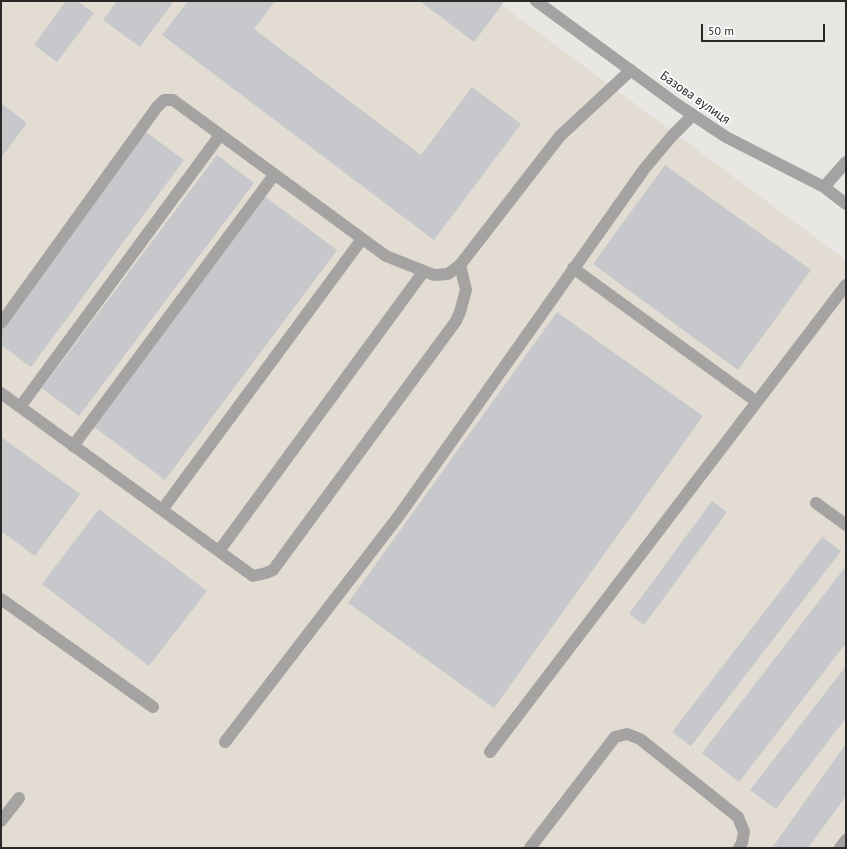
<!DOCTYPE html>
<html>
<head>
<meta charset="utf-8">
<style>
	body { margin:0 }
	#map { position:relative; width:847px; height:849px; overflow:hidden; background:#e9e7e4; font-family:"PT Sans",sans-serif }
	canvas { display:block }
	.frame { position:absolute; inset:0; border:2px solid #292927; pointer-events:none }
	.scale { position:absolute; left:701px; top:24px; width:124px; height:18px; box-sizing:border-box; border:2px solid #292927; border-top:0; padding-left:5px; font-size:12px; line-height:14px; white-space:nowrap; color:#292927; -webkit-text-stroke:3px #fff; paint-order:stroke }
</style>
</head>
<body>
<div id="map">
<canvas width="847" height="849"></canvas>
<div class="frame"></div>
<div class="scale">50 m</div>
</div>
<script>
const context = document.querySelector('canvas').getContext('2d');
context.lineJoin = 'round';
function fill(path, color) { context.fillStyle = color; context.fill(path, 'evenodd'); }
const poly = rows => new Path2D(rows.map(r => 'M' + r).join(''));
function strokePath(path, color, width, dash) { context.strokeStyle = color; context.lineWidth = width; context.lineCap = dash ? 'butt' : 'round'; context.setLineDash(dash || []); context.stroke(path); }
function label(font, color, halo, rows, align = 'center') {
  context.font = font + ' "PT Sans",sans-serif'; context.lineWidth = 3.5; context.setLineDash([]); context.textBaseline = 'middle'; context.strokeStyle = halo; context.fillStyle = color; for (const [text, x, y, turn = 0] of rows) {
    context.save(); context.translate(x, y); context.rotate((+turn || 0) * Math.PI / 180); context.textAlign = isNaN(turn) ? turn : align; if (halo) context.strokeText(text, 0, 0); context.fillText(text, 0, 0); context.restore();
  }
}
fill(poly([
	[1,1,496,1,846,260,846,848,1,848]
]), '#e2dcd2');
fill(poly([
	[66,1,77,1,94,13,57,62,34,45],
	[117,1,174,1,140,47,103,20],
	[188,1,275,1,254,29,421,155,472,87,521,124,434,240,162,35],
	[420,1,503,1,504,2,474,42],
	[2,104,27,123,1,158,1,105],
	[146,132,184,160,31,367,1,345,1,328],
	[217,155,254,183,79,416,42,388],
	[665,165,811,270,738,370,593,264],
	[264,196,337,250,165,480,93,426],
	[557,312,703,416,494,708,348,603],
	[1,437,80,494,35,556,1,531],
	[712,501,727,512,644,625,629,614],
	[99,509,207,591,149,666,42,584],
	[822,537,841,551,691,746,672,732],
	[846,566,846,643,739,782,702,753],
	[846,666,846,718,776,809,750,790],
	[846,744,846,796,808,848,772,848]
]), '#c6c8cb');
strokePath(poly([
	[536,1,678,105,726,137,824,187,846,204],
	[824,187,846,162],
	[573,268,757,402],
	[1,323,157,107,164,100,173,100,386,256,434,275,448,274,460,265,560,136,631,70],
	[1,393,253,576,266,573,273,570,456,321,460,312,466,290,460,265],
	[20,407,220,135],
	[73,446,274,175],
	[816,503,846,525],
	[162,510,362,239],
	[219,551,424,271],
	[1,599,153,707],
	[225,742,398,517,645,168,672,136,693,115],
	[490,752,846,285],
	[1,821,19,798],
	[530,848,615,737,627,734,640,739,738,817,744,832,742,843,739,848],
	[840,848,846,840]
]), '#a4a3a2', 12);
label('13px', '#292927', '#fff', [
	["Базова вулиця",695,98,35]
]);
</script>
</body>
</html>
